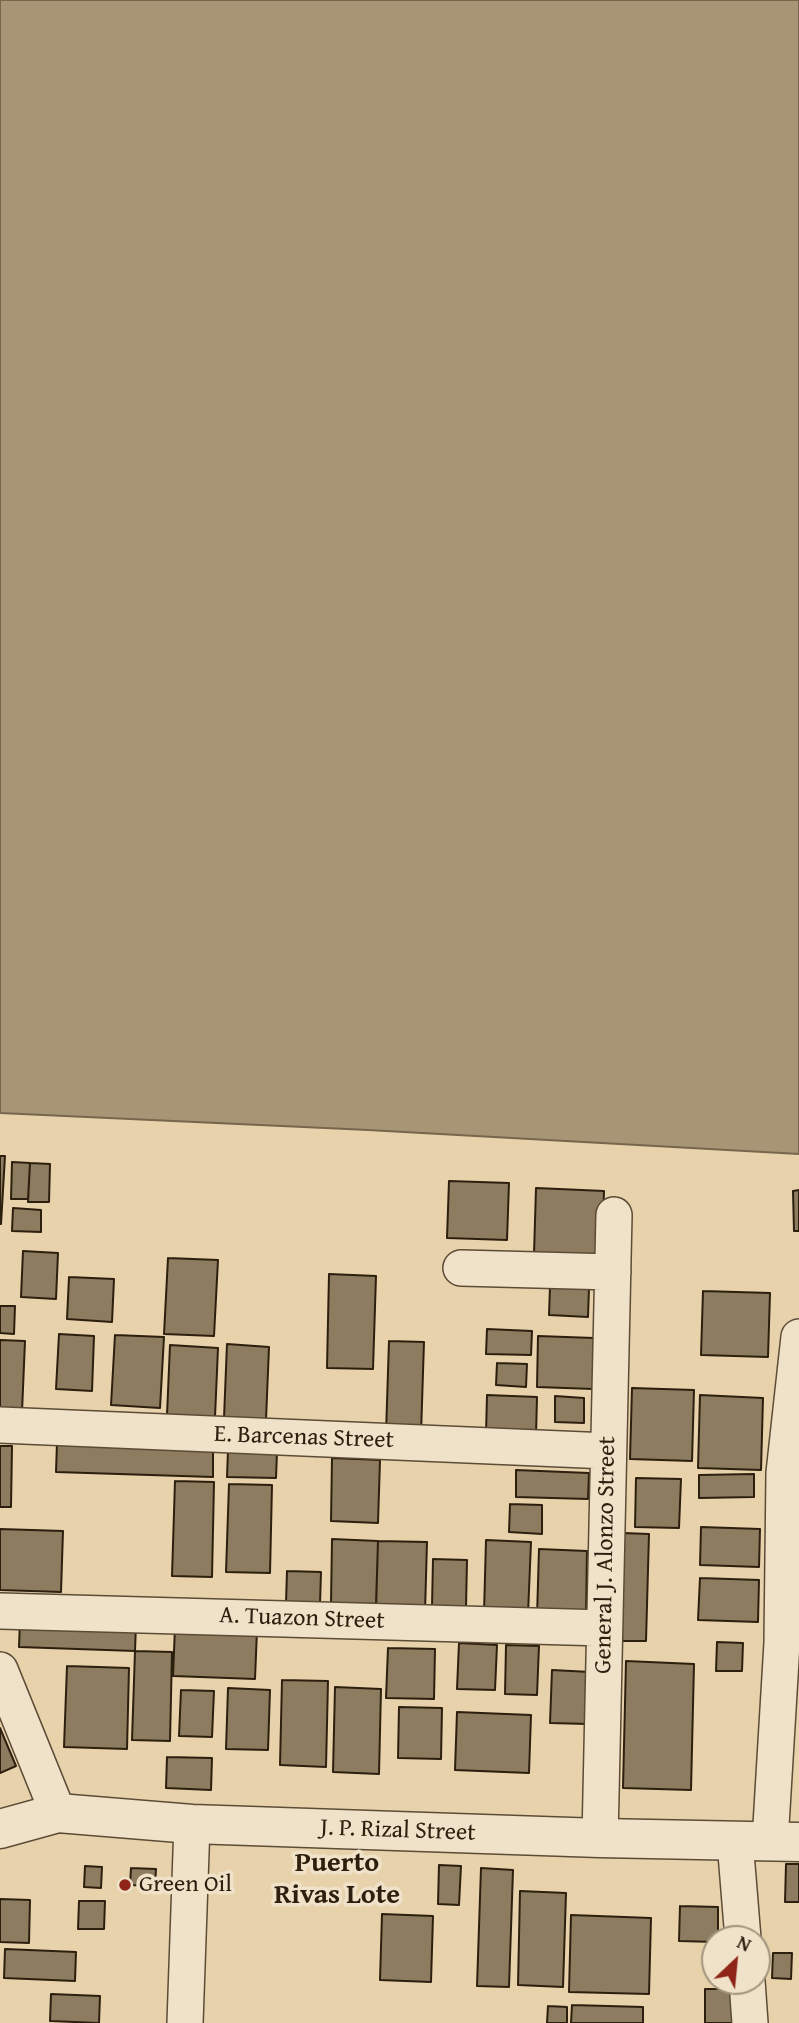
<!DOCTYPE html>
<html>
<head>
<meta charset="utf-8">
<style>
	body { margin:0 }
	#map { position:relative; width:799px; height:2023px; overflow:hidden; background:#e7d2ac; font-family:"Gentium Book Plus",serif }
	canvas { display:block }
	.north { position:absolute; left:701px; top:1925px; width:70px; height:70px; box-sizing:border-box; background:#efe2c9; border:2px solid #a1947e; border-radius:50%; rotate:26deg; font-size:19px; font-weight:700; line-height:28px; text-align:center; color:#2d1f0e }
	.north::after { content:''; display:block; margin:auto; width:24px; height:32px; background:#8f2418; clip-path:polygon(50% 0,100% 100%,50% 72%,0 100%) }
</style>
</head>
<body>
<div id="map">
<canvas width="799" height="2023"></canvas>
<div class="north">N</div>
</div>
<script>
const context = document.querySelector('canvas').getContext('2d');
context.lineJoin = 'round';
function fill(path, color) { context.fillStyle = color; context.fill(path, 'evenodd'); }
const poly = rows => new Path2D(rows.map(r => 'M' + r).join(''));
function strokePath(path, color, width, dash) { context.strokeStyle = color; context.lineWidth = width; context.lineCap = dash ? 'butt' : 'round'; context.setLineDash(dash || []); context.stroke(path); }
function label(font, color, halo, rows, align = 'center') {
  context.font = font + ' "Gentium Book Plus",serif'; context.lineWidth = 7; context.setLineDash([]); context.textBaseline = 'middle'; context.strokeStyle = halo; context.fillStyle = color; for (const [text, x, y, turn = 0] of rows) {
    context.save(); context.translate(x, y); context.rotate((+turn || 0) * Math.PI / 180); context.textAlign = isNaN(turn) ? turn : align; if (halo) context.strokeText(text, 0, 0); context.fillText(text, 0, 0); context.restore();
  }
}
const water = poly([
	[0,0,799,0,799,1154,368,1130,0,1113,0,0]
]);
fill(water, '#a89576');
strokePath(water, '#77664c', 2);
const building = poly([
	[0,1156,5,1156,1,1224,0,1224,0,1156],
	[12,1162,30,1163,28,1199,11,1199,12,1162],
	[30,1163,50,1164,49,1202,28,1202,30,1163],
	[449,1181,509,1183,507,1240,447,1238,449,1181],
	[536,1188,604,1191,602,1256,534,1254,536,1188],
	[799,1190,799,1231,794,1231,793,1191,799,1190],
	[13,1208,41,1210,41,1232,12,1231,13,1208],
	[23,1251,58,1253,56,1299,21,1297,23,1251],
	[168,1258,218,1260,214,1336,164,1334,168,1258],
	[329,1274,376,1276,373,1369,327,1368,329,1274],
	[69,1277,114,1279,112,1322,67,1319,69,1277],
	[550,1287,589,1288,588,1317,549,1315,550,1287],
	[703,1291,770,1293,768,1357,701,1355,703,1291],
	[0,1306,15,1306,14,1334,0,1333,0,1306],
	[487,1329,532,1331,531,1355,486,1354,487,1329],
	[59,1334,94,1336,92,1391,56,1389,59,1334],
	[115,1335,164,1337,160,1408,111,1405,115,1335],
	[538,1336,594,1338,593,1389,537,1387,538,1336],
	[0,1340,25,1341,22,1412,0,1411,0,1340],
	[389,1341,424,1342,421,1434,386,1433,389,1341],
	[227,1344,269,1347,266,1420,224,1418,227,1344],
	[170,1345,218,1348,215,1417,167,1415,170,1345],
	[497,1363,527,1364,526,1387,496,1385,497,1363],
	[632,1388,694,1390,692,1461,630,1459,632,1388],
	[487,1395,537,1397,536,1436,486,1434,487,1395],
	[700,1395,763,1398,761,1470,698,1468,700,1395],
	[555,1396,584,1398,584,1423,555,1422,555,1396],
	[57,1442,213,1447,213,1477,56,1472,57,1442],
	[0,1446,12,1446,11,1507,0,1507,0,1446],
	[228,1450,277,1452,276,1478,227,1477,228,1450],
	[332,1458,380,1460,378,1523,331,1521,332,1458],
	[516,1470,589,1473,588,1499,516,1497,516,1470],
	[754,1474,754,1497,699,1498,699,1475,754,1474],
	[636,1478,681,1479,679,1528,635,1527,636,1478],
	[175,1481,214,1482,212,1577,172,1576,175,1481],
	[229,1484,272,1485,270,1573,226,1572,229,1484],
	[510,1504,542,1505,542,1534,509,1532,510,1504],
	[701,1527,760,1529,759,1567,700,1565,701,1527],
	[0,1529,63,1531,61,1592,0,1590,0,1529],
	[623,1533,649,1534,646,1641,620,1641,623,1533],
	[332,1539,378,1541,376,1604,331,1603,332,1539],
	[486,1540,531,1542,528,1614,484,1613,486,1540],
	[378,1541,427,1542,425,1612,376,1610,378,1541],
	[539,1549,587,1551,586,1619,537,1617,539,1549],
	[433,1559,467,1560,466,1608,432,1607,433,1559],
	[287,1571,321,1572,320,1604,286,1603,287,1571],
	[700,1578,759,1580,758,1622,698,1620,700,1578],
	[20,1620,136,1624,135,1651,19,1647,20,1620],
	[175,1627,257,1630,255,1679,173,1676,175,1627],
	[717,1642,743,1643,742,1671,716,1671,717,1642],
	[459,1643,497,1645,495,1690,457,1689,459,1643],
	[506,1645,539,1646,537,1695,505,1694,506,1645],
	[388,1648,435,1649,434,1699,386,1698,388,1648],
	[135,1651,172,1652,170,1741,132,1740,135,1651],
	[626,1661,694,1664,691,1790,623,1788,626,1661],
	[67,1666,129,1668,127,1749,64,1747,67,1666],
	[552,1670,590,1672,588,1724,550,1723,552,1670],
	[282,1680,328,1681,326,1767,280,1765,282,1680],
	[335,1687,381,1689,379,1774,333,1772,335,1687],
	[228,1688,270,1690,268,1750,226,1749,228,1688],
	[181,1690,214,1691,212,1737,179,1736,181,1690],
	[399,1707,442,1708,441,1759,398,1758,399,1707],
	[457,1712,531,1715,529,1773,455,1770,457,1712],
	[0,1728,16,1766,0,1773,0,1728],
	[167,1757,212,1758,211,1790,166,1788,167,1757],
	[786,1864,799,1864,799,1902,785,1902,786,1864],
	[439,1865,461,1866,459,1905,438,1904,439,1865],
	[85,1866,102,1867,101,1888,84,1887,85,1866],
	[131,1868,156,1869,155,1886,130,1885,131,1868],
	[481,1868,513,1870,509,1987,477,1986,481,1868],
	[520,1891,566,1893,563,1987,518,1985,520,1891],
	[0,1899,30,1900,29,1943,0,1942,0,1899],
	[79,1901,105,1901,104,1929,78,1929,79,1901],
	[680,1906,718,1907,718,1939,715,1939,715,1942,679,1941,680,1906],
	[382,1914,433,1916,431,1982,380,1980,382,1914],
	[571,1915,651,1918,649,1994,569,1992,571,1915],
	[5,1949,76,1952,75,1981,4,1978,5,1949],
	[773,1953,792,1953,791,1979,772,1978,773,1953],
	[705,1989,737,1989,737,2023,705,2023,705,1989],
	[51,1994,100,1996,99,2023,50,2021,51,1994],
	[572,2005,643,2007,643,2023,571,2023,572,2005],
	[548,2006,567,2007,567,2023,547,2023,548,2006]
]);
fill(building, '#8e7c60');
strokePath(building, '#2d1f0e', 2);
const minor = poly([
	[461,1268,613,1272],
	[0,1425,608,1451],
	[0,1611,604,1628],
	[0,1670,58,1813],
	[600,1838,614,1215],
	[735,1841,743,1939],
	[770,1842,782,1643,784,1473,799,1337],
	[747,1981,750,2023],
	[185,2023,192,1824]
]);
const tertiary = poly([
	[0,1829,58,1813,192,1824,600,1838,799,1842]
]);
strokePath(minor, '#5c4c36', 38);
strokePath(tertiary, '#5c4c36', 41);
strokePath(minor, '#efe2c9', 35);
strokePath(tertiary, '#efe2c9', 38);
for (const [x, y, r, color] of [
	[125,1885,7,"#8f2418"]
]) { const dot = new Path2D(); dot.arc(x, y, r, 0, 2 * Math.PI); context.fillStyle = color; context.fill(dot); strokePath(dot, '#efe2c9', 2.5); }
label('24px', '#2d1f0e', '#efe2c9', [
	["E. Barcenas Street",304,1438,2],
	["General J. Alonzo Street",606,1555,-89],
	["A. Tuazon Street",302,1619,2],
	["J. P. Rizal Street",398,1831,2]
]);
label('24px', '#2d1f0e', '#efe2c9', [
	["Green Oil",139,1885]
], 'left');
label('bold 28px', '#2d1f0e', '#efe2c9', [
	["Puerto",337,1864],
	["Rivas Lote",337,1896]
]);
</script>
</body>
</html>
